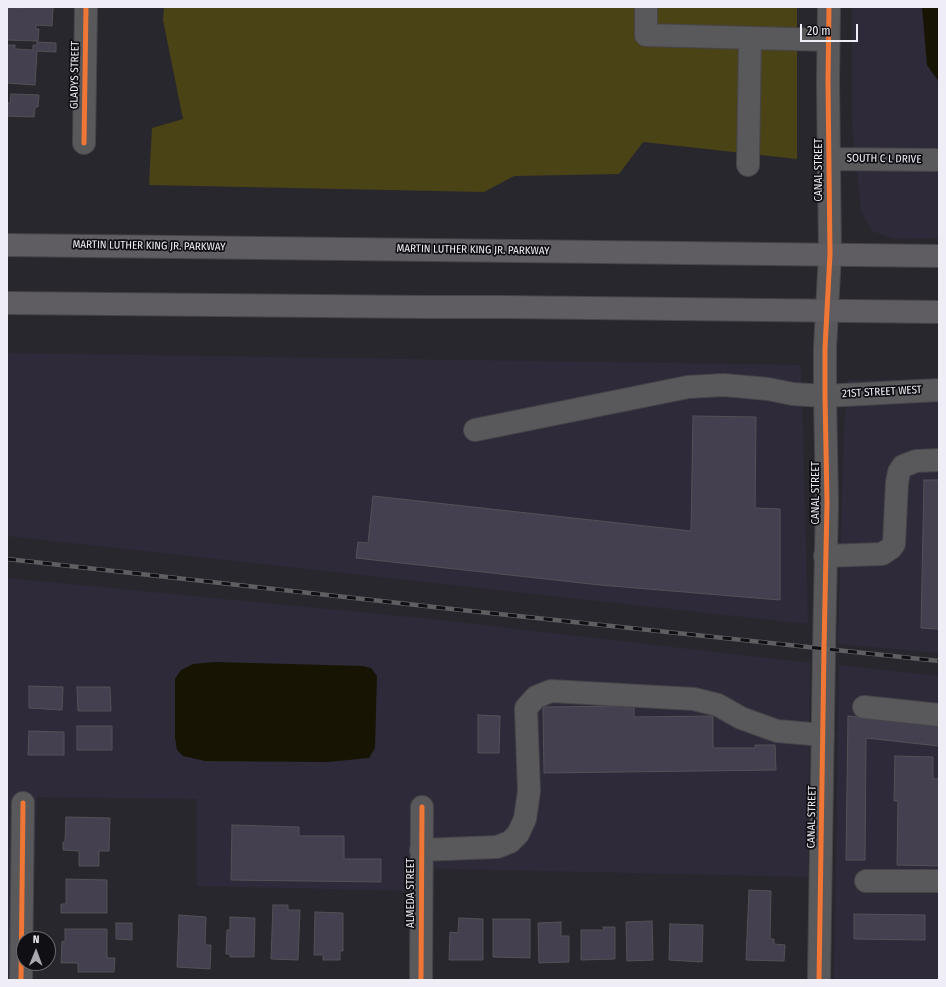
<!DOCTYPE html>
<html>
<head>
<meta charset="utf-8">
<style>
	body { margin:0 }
	#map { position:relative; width:946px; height:987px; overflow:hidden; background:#29272e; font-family:"Fira Sans Condensed",sans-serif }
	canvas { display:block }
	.frame { position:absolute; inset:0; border:8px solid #efedf5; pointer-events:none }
	.north { position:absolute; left:16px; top:931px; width:40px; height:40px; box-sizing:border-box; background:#100f14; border:1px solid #69686e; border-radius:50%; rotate:1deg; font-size:11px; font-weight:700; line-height:16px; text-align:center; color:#efedf5 }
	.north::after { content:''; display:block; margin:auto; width:14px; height:18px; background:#aaa8af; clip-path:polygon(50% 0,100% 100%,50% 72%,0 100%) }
	.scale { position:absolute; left:800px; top:24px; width:58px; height:18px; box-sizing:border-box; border:2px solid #efedf5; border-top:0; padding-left:5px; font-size:12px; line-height:14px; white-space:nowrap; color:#efedf5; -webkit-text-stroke:3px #100f14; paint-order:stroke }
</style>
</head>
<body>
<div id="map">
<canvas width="946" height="987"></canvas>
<div class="frame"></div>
<div class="north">N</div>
<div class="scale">20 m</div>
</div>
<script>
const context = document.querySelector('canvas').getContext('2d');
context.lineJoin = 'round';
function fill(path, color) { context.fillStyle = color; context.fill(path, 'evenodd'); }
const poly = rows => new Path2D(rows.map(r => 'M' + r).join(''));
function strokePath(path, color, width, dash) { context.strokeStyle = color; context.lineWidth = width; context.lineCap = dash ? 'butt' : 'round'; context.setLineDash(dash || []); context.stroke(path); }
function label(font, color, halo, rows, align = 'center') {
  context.font = font + ' "Fira Sans Condensed",sans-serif'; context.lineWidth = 3.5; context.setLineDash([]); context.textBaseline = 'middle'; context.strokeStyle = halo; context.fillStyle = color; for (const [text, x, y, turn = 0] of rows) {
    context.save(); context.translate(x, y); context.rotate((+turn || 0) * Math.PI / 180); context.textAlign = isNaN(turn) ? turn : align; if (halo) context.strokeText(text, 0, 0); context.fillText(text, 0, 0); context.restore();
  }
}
fill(poly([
	[852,7,939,7,939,238,894,239,872,231,861,211,852,122],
	[7,353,801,365,808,624,7,536],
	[939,379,939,653,838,644,844,429,848,380],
	[7,578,431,619,810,663,808,877,412,868,412,891,197,886,197,799,37,797,31,980,7,980],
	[839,665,939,676,939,980,834,980]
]), '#2e2a3a');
fill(poly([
	[164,7,797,7,797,159,643,142,619,174,514,176,484,192,149,185,152,128,183,119,163,20]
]), '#4a4316');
fill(poly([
	[922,7,939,7,939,82,927,65],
	[215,662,363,666,371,668,377,676,375,748,369,758,327,762,205,761,183,756,177,750,175,738,175,679,181,670,193,664]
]), '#171404');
const building = poly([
	[7,7,24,8,24,7,53,7,52,26,36,25,36,29,39,29,38,41,7,40,7,7],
	[37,42,56,43,56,52,37,51,35,85,7,83,7,45,15,45,15,49,33,50,33,45,37,45,37,42],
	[11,94,39,95,38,107,35,107,34,117,7,116,7,103,10,103,11,94],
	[693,416,756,417,755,508,780,509,780,600,600,585,356,558,358,542,368,543,373,496,691,531,693,416],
	[924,480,939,480,939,629,921,628,924,480],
	[29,686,63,687,62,710,29,708,29,686],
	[77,687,110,687,111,711,78,711,77,687],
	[634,706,634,717,713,716,713,748,755,748,755,745,775,745,776,770,544,773,543,707,634,706],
	[478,715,500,716,499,753,478,753,478,715],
	[848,716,939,726,939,746,866,738,865,860,846,860,848,716],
	[77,726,112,726,112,750,77,750,77,726],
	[29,731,64,732,64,755,28,755,29,731],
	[895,756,933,757,933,779,939,779,939,866,897,865,898,801,894,801,895,756],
	[66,817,110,818,109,851,99,851,99,866,79,866,79,851,63,850,63,842,65,842,66,817],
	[232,825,299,827,299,836,344,836,344,859,381,859,381,882,231,880,232,825],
	[66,879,107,880,107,913,61,913,61,904,66,904,66,879],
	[749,890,771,891,770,939,774,939,774,944,785,945,784,961,746,960,749,890],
	[273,905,288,905,288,910,300,910,298,960,271,959,273,905],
	[315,912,343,913,343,951,340,951,340,960,323,960,323,955,314,955,315,912],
	[854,914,925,915,925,940,854,939,854,914],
	[179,915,206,917,205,945,211,945,210,969,177,967,179,915],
	[230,917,255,918,254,957,230,957,230,954,226,954,227,930,230,930,230,917],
	[459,918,483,919,483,960,449,960,450,932,458,933,459,918],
	[493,919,530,919,530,958,493,957,493,919],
	[652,921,653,960,627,961,626,922,652,921],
	[561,922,561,936,569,936,569,962,539,963,538,923,561,922],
	[116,923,132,923,132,940,116,939,116,923],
	[670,924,703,925,702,962,669,960,670,924],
	[603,927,615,927,615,959,581,960,581,930,604,930,603,927],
	[65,929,107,929,107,958,115,958,114,972,78,972,78,963,61,963,62,941,65,942,65,929]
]);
fill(building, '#45404f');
strokePath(building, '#535156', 1);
const minor = poly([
	[646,7,646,35,828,40],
	[84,143,86,7],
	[829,159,939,160],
	[748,165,750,38],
	[475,430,688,387,724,385,768,389,793,394,825,396,939,390],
	[825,556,882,554,891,548,894,544,897,482,899,472,903,466,916,461,939,460],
	[864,707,939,715],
	[421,850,497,847,510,842,518,834,525,819,529,791,526,708,536,697,551,691,694,699,718,705,741,718,777,731,823,735],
	[866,881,939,881],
	[21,980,23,803],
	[421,980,422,807],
	[819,980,824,649,827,503,825,396,825,348,830,254,828,81,829,7]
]);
const highway = poly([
	[7,245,939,256],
	[7,303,424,307,503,307,939,312]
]);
strokePath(minor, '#464449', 24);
strokePath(highway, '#464449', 24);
strokePath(minor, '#59585b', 22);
strokePath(highway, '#5f5d61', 22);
const rail = poly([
	[7,559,452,609,939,661]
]);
strokePath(rail, '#5f5e61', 4.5);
strokePath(rail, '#100f14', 3, [9]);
strokePath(poly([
	[84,143,86,7],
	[21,980,23,803],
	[421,980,422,807],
	[819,980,824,649,827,503,825,396,825,348,830,254,828,81,829,7]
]), '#f07635', 5);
label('11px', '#efedf5', '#100f14', [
	["GLADYS STREET",75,75,-89],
	["SOUTH C L DRIVE",884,159,1],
	["CANAL STREET",819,170,-90],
	["MARTIN LUTHER KING JR. PARKWAY",149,246,1],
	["MARTIN LUTHER KING JR. PARKWAY",473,250,1],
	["21ST STREET WEST",882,392,-3],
	["CANAL STREET",816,493,-90],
	["CANAL STREET",812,817,-89],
	["ALMEDA STREET",411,893,-90]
]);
</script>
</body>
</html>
